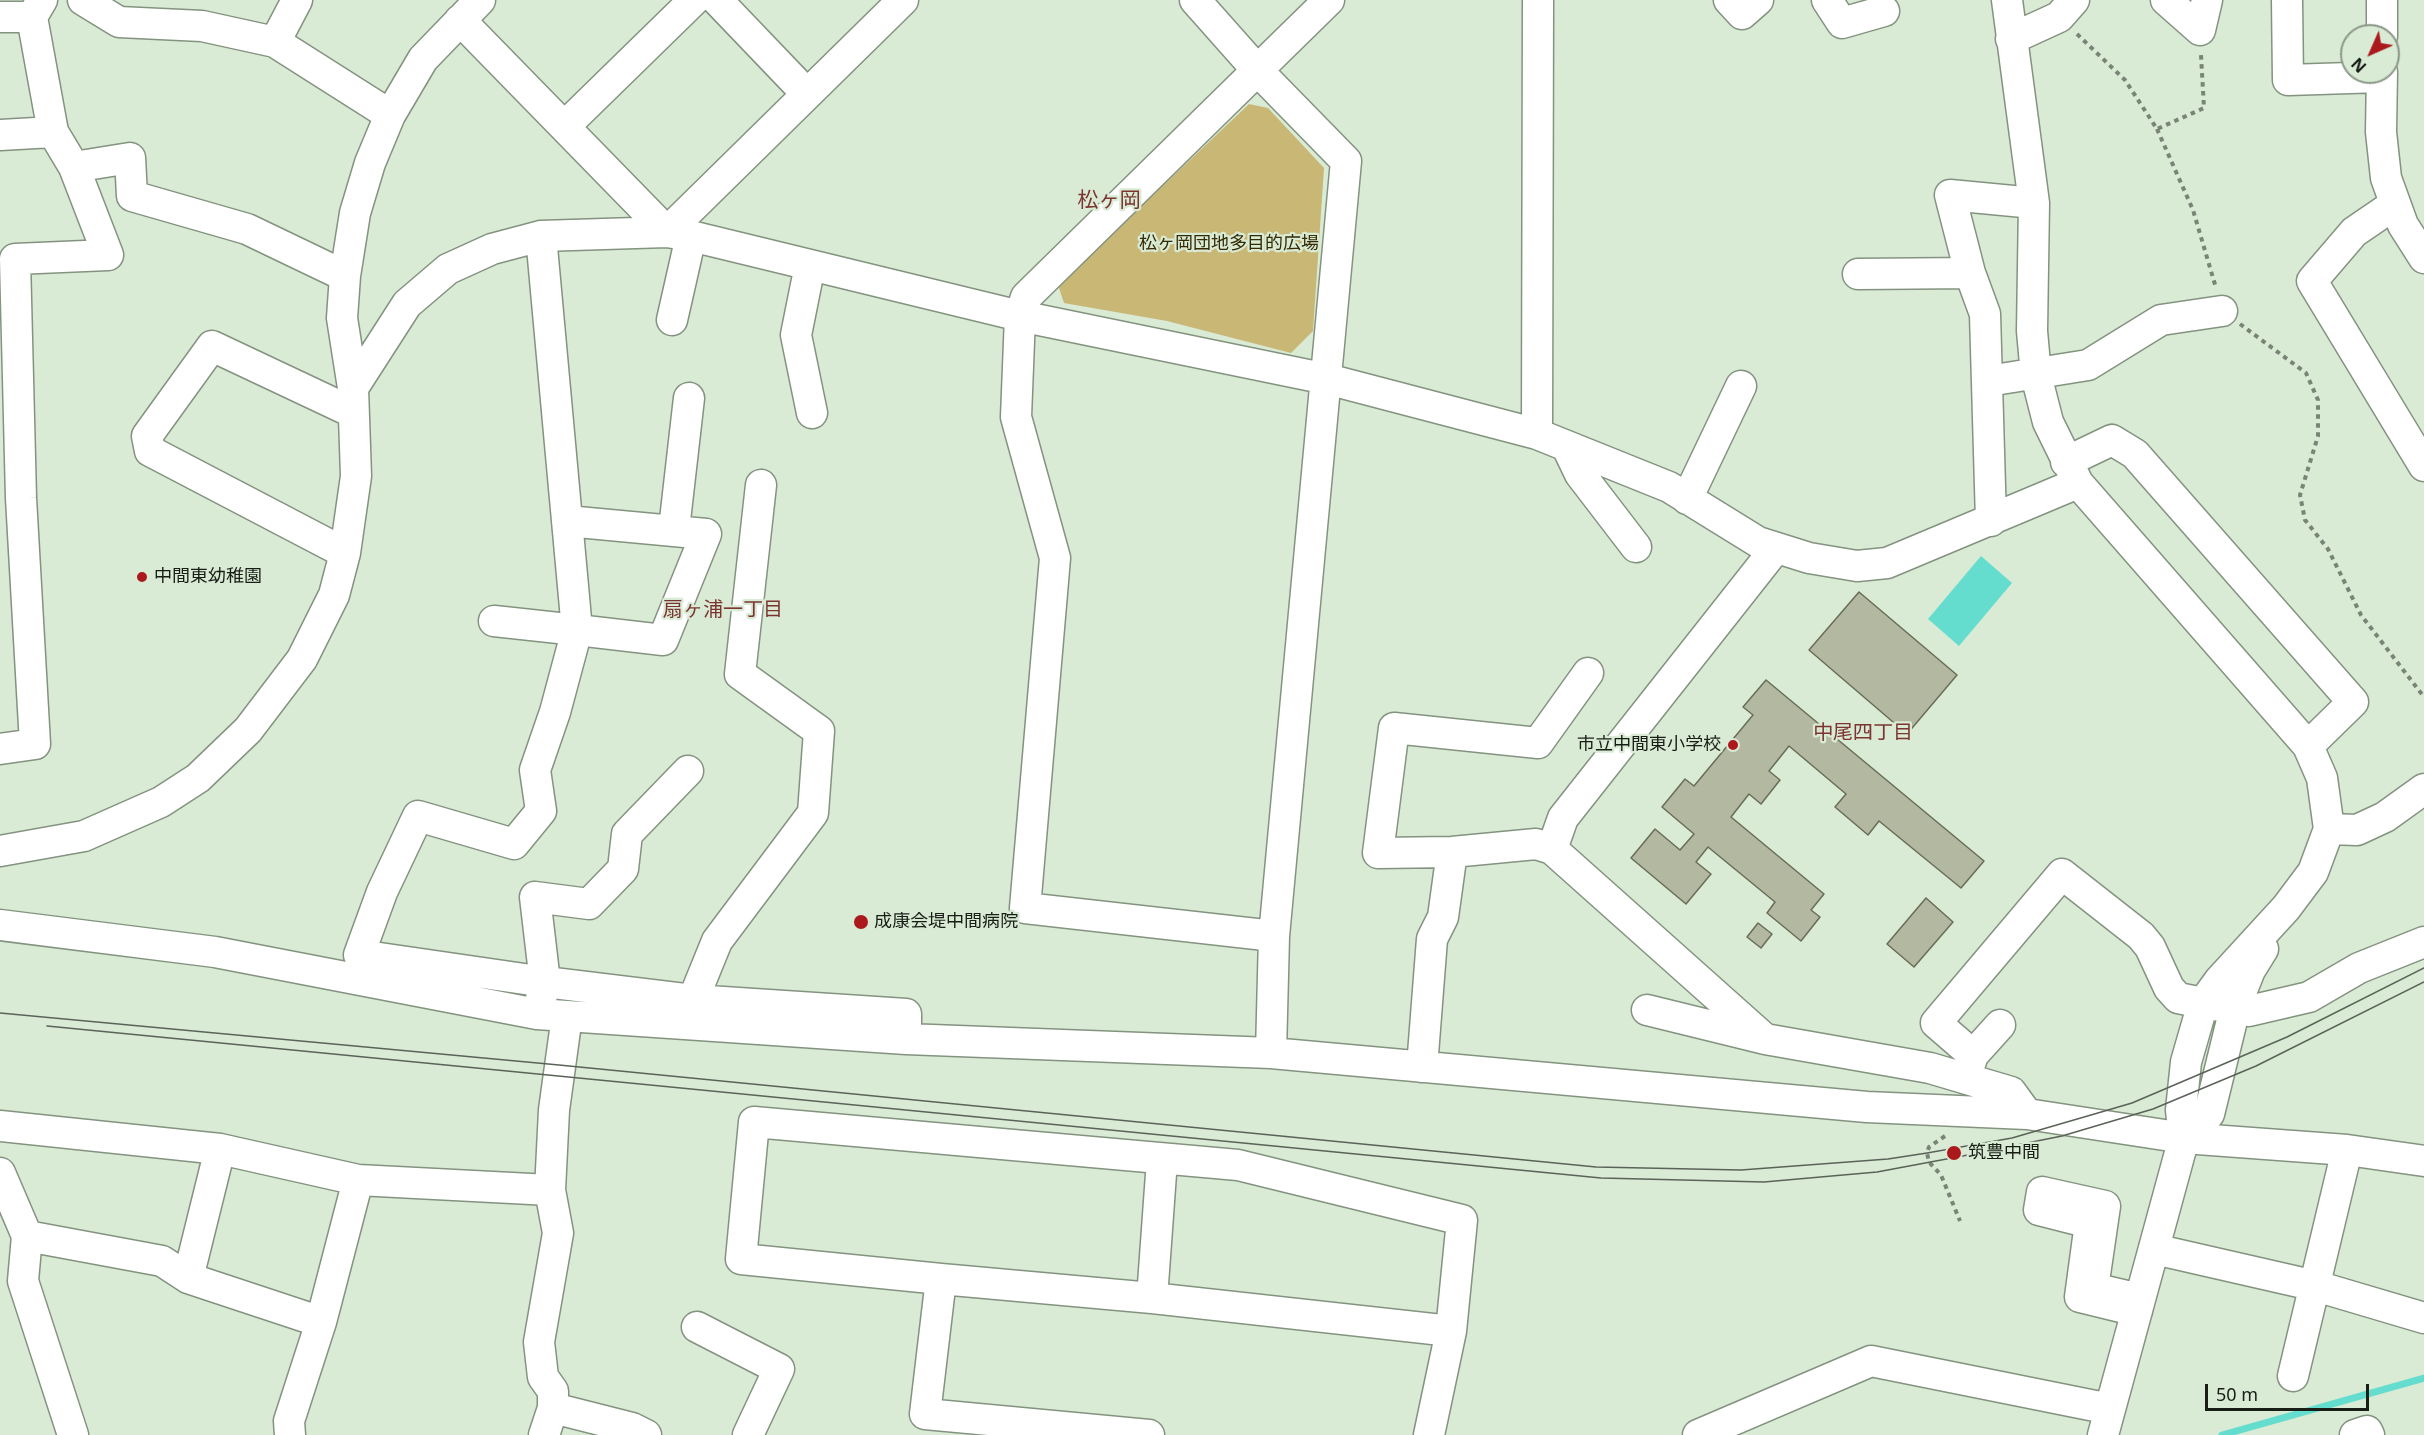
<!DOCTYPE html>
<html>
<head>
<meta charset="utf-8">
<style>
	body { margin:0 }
	#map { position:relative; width:2424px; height:1435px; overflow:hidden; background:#d9ead5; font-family:"Noto Sans",sans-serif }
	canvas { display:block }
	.north { position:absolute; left:2340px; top:24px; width:60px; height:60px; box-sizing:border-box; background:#d9ead5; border:2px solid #8c9889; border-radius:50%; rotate:225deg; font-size:16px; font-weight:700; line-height:24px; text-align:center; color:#181d16 }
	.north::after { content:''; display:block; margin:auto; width:21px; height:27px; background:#ac191d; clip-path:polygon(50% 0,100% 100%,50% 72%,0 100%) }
	.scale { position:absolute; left:2205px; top:1384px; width:164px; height:27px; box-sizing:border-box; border:3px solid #181d16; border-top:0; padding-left:8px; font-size:18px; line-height:21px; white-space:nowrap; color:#181d16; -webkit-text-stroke:4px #d9ead5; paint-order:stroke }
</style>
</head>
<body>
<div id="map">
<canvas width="2424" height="1435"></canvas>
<div class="north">N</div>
<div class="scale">50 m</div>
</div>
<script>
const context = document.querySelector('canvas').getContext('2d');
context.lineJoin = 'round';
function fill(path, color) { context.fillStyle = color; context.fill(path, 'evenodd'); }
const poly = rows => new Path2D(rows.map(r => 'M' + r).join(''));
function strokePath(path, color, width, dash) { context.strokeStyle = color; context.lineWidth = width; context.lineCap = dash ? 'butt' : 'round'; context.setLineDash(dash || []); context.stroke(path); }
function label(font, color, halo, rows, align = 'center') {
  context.font = font + ' "Noto Sans","Noto Sans JP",sans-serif'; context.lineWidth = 4.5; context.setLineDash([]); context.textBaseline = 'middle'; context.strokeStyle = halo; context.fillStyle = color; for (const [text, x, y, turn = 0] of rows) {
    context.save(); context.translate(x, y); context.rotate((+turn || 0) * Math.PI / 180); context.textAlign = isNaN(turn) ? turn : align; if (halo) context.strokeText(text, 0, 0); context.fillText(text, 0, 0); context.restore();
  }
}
fill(poly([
	[1249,104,1268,108,1324,168,1313,331,1291,353,1167,321,1064,303,1058,285]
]), '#c9b775');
fill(poly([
	[1981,556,2012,583,1959,646,1928,619]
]), '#65ddce');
strokePath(poly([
	[2222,1435,2424,1378]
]), '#65ddce', 7);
const building = poly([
	[1859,592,1957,675,1907,734,1809,650,1859,592],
	[1766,680,1984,861,1961,888,1879,821,1868,835,1835,807,1846,794,1789,746,1769,771,1780,780,1761,804,1749,794,1731,817,1824,894,1811,910,1820,917,1801,941,1767,913,1775,902,1708,847,1696,862,1711,874,1686,904,1631,858,1655,829,1680,850,1694,834,1662,807,1685,779,1694,786,1753,715,1743,707,1766,680],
	[1926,898,1953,922,1914,967,1887,944,1926,898],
	[1758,923,1772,934,1761,948,1747,937,1758,923]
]);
fill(building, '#b3b8a0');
strokePath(building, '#686d57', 1.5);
const minor = poly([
	[83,0,119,22,202,26,275,42,390,115],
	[717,0,807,94],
	[1195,0,1258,71,1346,161,1274,936,1271,1053],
	[1729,0,1742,14,1758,0],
	[1827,0,1842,23,1884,11],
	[2007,0,2034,203,2032,331,2036,375,2048,422,2078,483,2308,746,2322,778,2329,829,2313,872,2286,908,2219,981,2203,1003,2186,1062,2181,1110,2184,1138,2103,1435],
	[2166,0,2200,30,2207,0],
	[2287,0,2288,80,2381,77],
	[0,17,32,17],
	[460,20,667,232],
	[2382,36,2382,0],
	[2011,39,2059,17,2074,0],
	[275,42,297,0],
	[2382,72,2381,132,2386,178,2403,225,2424,258],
	[565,126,694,0],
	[0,135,53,132],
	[74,167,130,158,132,196,247,229,345,276],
	[2395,204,2354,232,2312,281,2424,466],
	[667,232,903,0],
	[541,236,577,630,663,640,706,534,567,521],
	[810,265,796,335,812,413],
	[1858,274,1970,273],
	[672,320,691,236],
	[1988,381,2088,365,2161,320,2222,311],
	[353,388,407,304,448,269,492,249,541,236,667,232,691,236,1020,316,1327,379,1537,434,1669,487,1758,542,1809,558,1857,566,1887,563,2078,483],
	[1537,434,1538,0],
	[1567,447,1580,474,1636,547],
	[2066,462,2112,440,2135,454,2353,702,2308,746],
	[1687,499,1741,386],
	[1991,521,1985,314,1970,273,1950,195,2034,203],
	[674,529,689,398],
	[345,553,150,451,147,436,212,346,352,412],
	[494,621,577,630,555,712,535,770,541,811,514,844,418,816,382,892,359,955,545,982,693,1000,906,1014,906,1039],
	[1588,673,1538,743,1394,728,1378,853,1452,852,1536,844,1552,849,1765,1039],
	[0,749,35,744,21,498,15,259,108,255,74,167,53,132,32,17,42,0],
	[2329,829,2357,830,2385,817,2424,789],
	[1552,849,1563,818,1776,548],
	[0,851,84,836,161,802,198,778,248,730,302,659,334,595,345,553,356,476,353,388,342,318,345,276,355,213,370,163,390,115,423,59,480,0],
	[0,925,215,952,537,1014,906,1039,1271,1053,1867,1107,2027,1114,2184,1138,2347,1150,2424,1161],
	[1274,936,1025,908,1055,558,1016,417,1020,316,1026,297,1329,0],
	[541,999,545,982,535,897,589,904,623,869,627,834,688,771],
	[693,1000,717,941,813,813,819,731,740,674,761,485],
	[1647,1010,1765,1039,1930,1068,2011,1092,2027,1114],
	[1973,1055,1936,1023,2062,874,2141,936,2150,947,2169,988,2178,998,2203,1003,2249,1011,2309,997,2359,968,2424,942],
	[1422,1067,1432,939,1443,917,1452,852],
	[1967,1073,1973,1055,2000,1025],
	[0,1126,220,1149,358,1180,550,1190],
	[2184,1138,2209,1114,2235,1008,2250,970,2263,949],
	[0,1173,27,1236,23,1281,73,1435],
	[27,1236,162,1261,188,1278,321,1322,289,1421,290,1435],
	[2154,1249,2316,1286,2424,1318],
	[188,1278,220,1149],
	[941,1279,1152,1298,1451,1331],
	[1152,1298,1162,1160],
	[2137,1311,2080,1297,2090,1223,2039,1210,2042,1192,2105,1206,2093,1288,2140,1299],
	[321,1322,358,1180],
	[697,1327,779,1369,748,1435],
	[2293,1376,2347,1150],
	[553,1408,632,1428,646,1435],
	[544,1435,553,1408,553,1391,543,1377,539,1342,558,1233,550,1190,554,1110,567,1016],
	[1149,1435,925,1414,941,1279,741,1259,754,1122,1238,1165,1462,1220,1451,1331,1429,1435],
	[1698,1435,1871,1361,2110,1409],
	[2355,1435,2367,1431,2369,1435]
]);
strokePath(minor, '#83937f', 33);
strokePath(poly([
	[2077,34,2125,80,2157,129,2204,108,2201,55],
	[2157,129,2193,210,2216,288],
	[2240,324,2306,373,2318,400,2318,436,2300,495,2305,520,2328,549,2361,615,2424,697],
	[1945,1136,1929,1147,1927,1153,1929,1162,1941,1175,1960,1221]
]), '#798476', 4, [4.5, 4.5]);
strokePath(minor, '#fff', 30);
strokePath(poly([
	[0,1013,559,1065,1596,1167,1741,1170,1888,1159,1927,1153,2012,1138,2091,1115,2132,1103,2287,1037,2424,968],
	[47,1026,1601,1178,1764,1182,1877,1172,1984,1152],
	[2007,1147,2062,1136,2153,1109,2256,1066,2424,982]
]), '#5a6358', 1.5);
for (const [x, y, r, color] of [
	[142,577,6,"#ac191d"],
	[1733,745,6,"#ac191d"],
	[861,922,8,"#ac191d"],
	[1954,1153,8,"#ac191d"]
]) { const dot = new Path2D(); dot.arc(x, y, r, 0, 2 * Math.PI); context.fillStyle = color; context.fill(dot); strokePath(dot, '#d9ead5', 2); }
label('18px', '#342a03', '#d9ead5', [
	["松ヶ岡団地多目的広場",1229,244]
]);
label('18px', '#181d16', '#d9ead5', [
	["中間東幼稚園",154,577],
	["市立中間東小学校",1721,745,"right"],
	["成康会堤中間病院",874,922],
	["筑豊中間",1968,1153]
], 'left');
label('20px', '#7b342f', '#d9ead5', [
	["扇ヶ浦一丁目",723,610],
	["中尾四丁目",1863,733]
]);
label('21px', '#7b342f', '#d9ead5', [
	["松ヶ岡",1109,201]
]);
</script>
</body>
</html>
